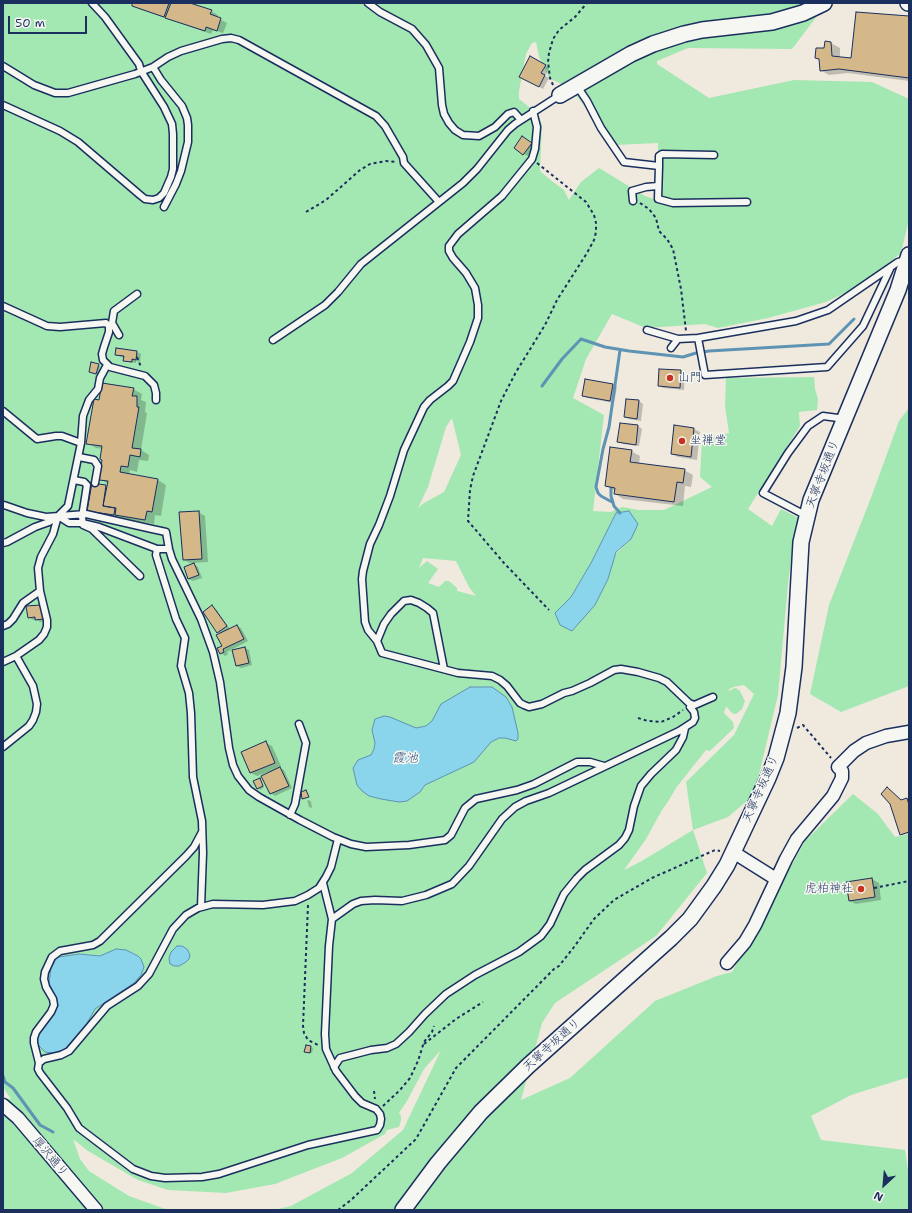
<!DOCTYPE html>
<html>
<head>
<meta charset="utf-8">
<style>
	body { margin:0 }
	#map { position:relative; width:912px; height:1213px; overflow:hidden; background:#efeadd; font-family:"Shantell Sans",sans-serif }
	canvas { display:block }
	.frame { position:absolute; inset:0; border:4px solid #1b2f5e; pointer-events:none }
	.north { position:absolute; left:864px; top:1165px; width:40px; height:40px; -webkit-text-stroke:3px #f6f6f2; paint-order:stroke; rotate:206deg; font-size:11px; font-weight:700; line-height:16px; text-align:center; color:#1b2f5e }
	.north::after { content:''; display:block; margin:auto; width:14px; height:18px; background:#1b2f5e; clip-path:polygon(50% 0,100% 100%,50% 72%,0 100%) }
	.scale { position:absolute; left:8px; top:16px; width:79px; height:18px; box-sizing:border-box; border:2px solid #1b2f5e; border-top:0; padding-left:5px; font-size:12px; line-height:14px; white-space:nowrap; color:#1b2f5e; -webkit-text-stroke:3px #f6f6f2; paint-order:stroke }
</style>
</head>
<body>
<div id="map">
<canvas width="912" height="1213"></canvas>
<div class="frame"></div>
<div class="north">N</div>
<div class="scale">50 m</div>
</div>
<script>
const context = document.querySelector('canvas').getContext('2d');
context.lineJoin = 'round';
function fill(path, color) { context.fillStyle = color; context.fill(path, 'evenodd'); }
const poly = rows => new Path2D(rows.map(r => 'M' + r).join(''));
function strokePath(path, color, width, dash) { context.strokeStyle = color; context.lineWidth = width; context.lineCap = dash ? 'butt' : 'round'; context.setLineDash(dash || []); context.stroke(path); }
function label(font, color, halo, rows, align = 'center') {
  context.font = font + ' "Shantell Sans","Klee One",sans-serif'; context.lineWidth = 3; context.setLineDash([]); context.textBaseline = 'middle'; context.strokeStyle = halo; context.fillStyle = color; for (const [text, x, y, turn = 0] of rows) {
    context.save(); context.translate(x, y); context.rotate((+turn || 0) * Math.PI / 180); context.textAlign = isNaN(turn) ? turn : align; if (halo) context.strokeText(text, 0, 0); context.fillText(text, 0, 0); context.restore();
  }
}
fill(poly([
	[3,3,827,3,792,49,688,48,657,61,657,64,709,98,794,80,872,82,909,99,909,219,901,253,874,275,853,289,826,302,768,318,718,328,705,324,646,328,612,314,586,359,573,398,604,415,593,511,611,512,622,507,639,510,664,510,712,487,700,477,702,440,729,433,725,406,726,378,814,377,815,389,818,399,817,410,799,412,800,426,748,509,772,526,781,509,799,518,793,544,788,584,778,695,754,795,728,817,693,830,707,873,656,936,555,1003,542,1023,521,1100,570,1078,655,1001,717,976,732,972,805,841,853,794,878,814,895,837,909,834,909,1077,851,1095,811,1116,821,1140,905,1150,909,1178,908,1210,274,1210,291,1206,352,1173,403,1130,441,1050,424,1069,407,1101,399,1113,401,1116,401,1120,399,1127,387,1130,385,1134,342,1158,275,1184,226,1193,168,1190,138,1180,88,1151,73,1139,80,1159,89,1171,129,1196,168,1210,3,1210,3,1098,11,1099,3,1087],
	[536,42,539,57,549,78,570,88,616,145,658,143,657,200,645,196,599,168,581,182,569,200,564,190,553,182,540,171,542,125,538,114,519,99,519,91,526,54,532,43],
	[452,418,461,455,444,492,424,503,418,508,428,487,446,427],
	[629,511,631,539,555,613,571,597,591,563,616,513],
	[423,558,456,561,469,587,476,596,457,591,457,588,449,581,445,581,439,587,428,583,438,569,427,561,419,568],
	[744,685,754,694,734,735,686,782,693,830,640,862,624,870,646,839,662,810,669,800,676,788,706,750,710,751,712,749,734,728,733,722,724,713,726,706,732,713,736,714,742,709,745,701,740,691,736,688,732,689,730,691,728,690,733,687],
	[909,408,909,686,841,712,810,694,829,605,872,495,899,421]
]), '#a3e7b2');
const water = poly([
	[629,511,638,524,631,539,616,552,608,579,595,605,572,631,560,625,555,613,571,597,591,563,616,513,629,511],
	[470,687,492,687,506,697,512,707,518,733,518,739,516,741,505,738,499,738,491,742,474,762,425,785,420,792,407,801,399,802,381,799,369,796,362,791,357,785,353,768,358,760,371,755,374,749,375,743,372,730,375,719,384,716,390,717,416,728,426,726,432,721,441,704,470,687],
	[177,946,182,946,187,949,190,955,189,959,186,962,179,966,174,966,170,964,169,958,171,952,177,946],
	[116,949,126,950,138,956,141,959,144,967,141,975,134,983,95,1009,87,1023,64,1050,52,1053,45,1052,39,1046,37,1041,38,1036,55,1013,58,1006,57,1000,49,983,51,968,55,960,59,957,79,954,100,956,116,949]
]);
fill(water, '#8bd5ec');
strokePath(water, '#5e93b3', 1);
fill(poly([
	[133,3,187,3,211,11,218,15,217,18,227,23,223,33,213,30,211,34,139,9,133,5],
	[909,17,909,81,848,73,829,75,820,70,820,60,816,58,825,49,826,43,831,43,840,48,840,58,852,59],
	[530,58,549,68,545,76,549,78,543,89,520,76],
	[523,137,535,146,528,156,524,154],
	[137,352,141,354,140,362,136,361,136,363,128,362,124,360,124,358,116,355],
	[98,365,100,366,98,374,91,372],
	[660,370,681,371,685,374,684,390,663,388,659,386],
	[586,380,613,385,617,387,614,403,587,398,583,396],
	[133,389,142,394,141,400,146,402,145,412,147,413,141,450,149,455,148,461,139,460,137,472,130,470,129,475,158,480,166,485,161,516,155,515,154,524,124,519,118,516,118,517,92,513,88,511,106,486,108,487,108,484,100,479,103,460,103,449,96,448,87,443,100,401],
	[627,400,639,401,643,404,641,421,629,419,625,417],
	[638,426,642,429,639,446,623,444,619,442],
	[675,427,694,429,700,432,697,460,678,457,672,454],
	[631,451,640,456,639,464,684,470,693,475,691,487,685,486,683,506,623,499,615,494,615,491,606,486],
	[198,512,205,516,208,562,190,563,184,560],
	[194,564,198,567,202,578,193,581,189,579,185,568],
	[41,606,46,621,40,622,36,619,33,620,29,617],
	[212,606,216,609,230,629,237,626,241,628,248,641,227,652,228,654,225,656,221,653,223,647,221,634,218,632],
	[245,648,249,650,252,665,241,668,237,666,233,651],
	[266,743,272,746,281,766,278,767,284,770,292,788,275,796,271,793,268,772,257,776,251,773],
	[259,779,264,787,260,790,255,782],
	[907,799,909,802,909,833,903,835,901,834,901,801],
	[307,800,311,801,312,808,309,807],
	[872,879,879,883,881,900,856,904,850,901,847,883],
	[307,1046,313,1048,312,1053,307,1052]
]), '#0003');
strokePath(poly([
	[542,386,562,359,581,339,605,347,629,351,683,357,696,353,709,351,829,344,854,319],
	[611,487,611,496,614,506,620,513],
	[612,502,601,496,598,493,596,487,603,449,609,427,620,350],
	[3,1076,5,1082,13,1088,40,1125,53,1132]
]), '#5e93b3', 3);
const building = poly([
	[132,3,169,3,164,17,132,6,132,3],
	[171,3,190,3,212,10,210,14,221,18,217,31,206,27,205,31,165,18,171,3],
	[856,12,909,16,909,78,839,69,820,71,819,59,815,58,816,48,824,48,825,41,831,42,832,56,851,58,856,12],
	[530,56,546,65,541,73,545,75,539,87,519,77,530,56],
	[522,136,532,143,523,155,514,148,522,136],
	[116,348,137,351,136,360,132,359,132,362,123,361,124,356,115,355,116,348],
	[91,362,99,364,96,374,89,372,91,362],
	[659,369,681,370,680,388,658,386,659,369],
	[585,379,613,384,610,401,582,396,585,379],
	[102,383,134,388,132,396,137,396,137,407,139,407,132,448,141,449,140,457,130,455,128,467,121,466,120,472,158,479,152,512,147,511,145,520,115,515,116,508,103,506,108,481,99,480,102,460,100,459,102,446,86,444,94,399,99,400,102,383],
	[626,399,639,400,637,419,624,417,626,399],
	[620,423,638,425,636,445,617,442,620,423],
	[674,425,694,428,691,457,671,454,674,425],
	[610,447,632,450,630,462,685,469,683,483,677,482,674,502,614,494,615,488,605,486,610,447],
	[92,483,106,485,103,506,115,508,114,515,87,511,92,483],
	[199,511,202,559,183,560,179,512,199,511],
	[194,563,199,575,188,579,184,567,194,563],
	[41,605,43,619,35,620,35,617,28,618,26,606,41,605],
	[212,605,227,626,217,633,203,612,212,605],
	[237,625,244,639,223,649,224,652,220,654,217,648,222,646,216,635,237,625],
	[245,647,249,663,236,666,232,650,245,647],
	[266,741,275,763,250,773,241,752,266,741],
	[280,767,289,786,270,794,261,776,280,767],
	[260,778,263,786,257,789,253,781,260,778],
	[887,787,901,800,907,798,909,805,909,832,900,835,890,804,881,794,887,787],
	[306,790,309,797,302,799,301,792,306,790],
	[872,878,875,897,849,901,846,882,872,878],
	[306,1045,311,1046,310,1053,304,1052,306,1045]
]);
fill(building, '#d4b889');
strokePath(building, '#1b2f5e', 1);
const service = poly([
	[368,3,380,12,412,29,426,45,439,68,442,105,444,114,449,123,455,130,463,135,479,136,495,127,508,114,514,112,521,120],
	[3,66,34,85,55,93,68,93,135,74,153,67,168,57,181,51,222,39,231,38,239,40,376,116,385,126,403,157,404,163,439,202],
	[153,67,161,80,182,106,187,118,188,125,188,142,181,171,176,184,164,207],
	[577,86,587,101,601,128,624,162,659,166,659,156,662,154,714,155],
	[3,105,60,131,78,142,140,195,145,199,153,200,159,198,164,193,171,177,173,169,173,134,172,124,164,107,141,71,139,64,105,17,92,3],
	[533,111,537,127,535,149,532,159,502,196,458,234,449,246,449,251,453,258,466,273,475,288,478,305,478,318,470,342,453,381,448,386,430,400,424,407,404,450,390,496,379,525,370,544,363,571,362,579,365,622,368,630,377,641,382,653,458,673,492,676,500,680,507,686,520,703,524,705,529,707,542,704,564,693,572,691,590,683,614,670,621,669,638,672,659,678,667,682,689,703,694,705],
	[659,166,658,199,673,203,747,202],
	[633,201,632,191,646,187,658,186],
	[3,306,47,326,60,327,106,323,109,326,109,332,104,347,102,354,103,360,110,367,145,376,154,385,156,393,156,400],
	[647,330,678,339,698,338,796,321,828,310,898,262,906,260],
	[119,335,112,323,114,311,137,294],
	[698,338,705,375,827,367,863,326,890,269],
	[273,340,325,305,338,292,361,264,463,183,477,169,508,130,515,124,560,95],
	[671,348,678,339],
	[3,411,37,439,56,436,62,436,81,443],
	[79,457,94,460,98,466,95,483],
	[74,480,84,482,87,485,82,517,83,525,92,529,140,576],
	[4,505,27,513,46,517,86,514,152,529,166,532,169,549,172,559,201,619,213,652,220,682,229,748,233,765,238,776,249,790,259,797,300,820,333,837,351,844,366,847,409,845,445,840,451,835,465,808,476,799,517,790,534,784,577,762,590,762,604,766],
	[58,516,69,523,82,523,99,527,157,549],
	[807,516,763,493,788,453,808,426,823,416,838,418,844,421],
	[3,543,7,542,35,527,49,522,58,516,68,506,81,443,83,416,89,400,98,389,100,378,107,365],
	[169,549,157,549,156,555,176,619,185,638,181,666,189,693,191,713,193,777,202,821,203,853,201,907],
	[3,626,8,624,13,619,23,603,40,591],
	[377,641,384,624,391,614,404,601,411,600,419,603,427,608,433,613,444,669],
	[3,662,16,656,39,640,44,634,47,627,47,620,40,591,38,568,41,557,53,534,58,516],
	[3,747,29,726,33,720,36,712,37,704,33,686,16,656],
	[290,815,295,804,306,743,299,724],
	[323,883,332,919,329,946,325,1034,326,1049,336,1071,355,1096,362,1103,376,1109,380,1114,381,1119,380,1125,377,1130,308,1145,219,1174,202,1177,165,1178,151,1176,133,1169,79,1128,67,1108,40,1073,38,1069,39,1063,44,1059,61,1055,69,1051,107,1006,138,986,149,974,173,929,186,915,198,908,213,904,263,905,295,901,308,895,319,888,326,877,331,867,338,839],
	[332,919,353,904,361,901,375,900,402,901,426,895,452,884,469,866,502,819,515,807,526,801,549,793,679,731,693,722,695,718,694,712,690,707,713,697],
	[39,1063,34,1043,34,1038,36,1032,51,1012,54,1005,53,999,46,987,44,979,45,972,52,957,60,951,93,945,100,941,186,856,194,847,202,832],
	[334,1067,340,1058,371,1050,387,1048,396,1044,409,1032,425,1014,446,994,475,975,519,952,541,936,550,924,564,894,577,878,585,870,619,845,625,838,629,830,634,806,641,786,651,774,676,750,683,737,685,728]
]);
const minor = poly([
	[733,852,776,879],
	[727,963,745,942,755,925,786,859,797,839,833,796,842,778,842,771,838,767,854,751,866,743,886,736,909,732],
	[3,1105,18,1118,96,1210]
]);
const tertiary = poly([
	[908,3,909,3],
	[560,95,631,54,653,44,684,34,702,30,772,22,803,13,824,3],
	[403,1210,438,1163,481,1112,528,1066,671,938,690,919,714,886,727,865,768,778,776,758,788,713,794,667,801,542,811,500,898,290,909,255]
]);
strokePath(service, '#1b2f5e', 9);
strokePath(minor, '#1b2f5e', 15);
strokePath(tertiary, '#1b2f5e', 18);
strokePath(poly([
	[553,85,550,78,548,62,549,53,553,39,559,30,575,17,587,3],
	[537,163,586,202,594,215,596,223,596,232,594,240,587,253,557,300,545,325,516,372,501,401,473,476,470,490,468,521,504,563,549,610],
	[640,203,649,209,656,218,659,231,667,239,673,249,681,289,686,331],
	[306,212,326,200,360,170,370,164,386,161,397,162],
	[137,357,141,367],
	[638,718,648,721,661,722,673,717,683,710],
	[797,728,803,725,831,758],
	[874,888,909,881],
	[308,905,303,1026,304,1033,308,1040,318,1045],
	[424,1044,456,1019,483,1002],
	[374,1091,375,1099],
	[383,1106,400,1090,410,1078,418,1061,424,1042,432,1032,434,1026],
	[338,1210,351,1200,416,1139,456,1068,554,969,559,966,574,947,594,919,614,900,652,878,715,850,720,851]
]), '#1b2f5e', 2, [3, 3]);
strokePath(service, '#f6f6f2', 6);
strokePath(minor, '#f6f6f2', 12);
strokePath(tertiary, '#f6f6f2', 15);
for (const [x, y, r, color] of [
	[670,378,4,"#c8321e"],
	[682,441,4,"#c8321e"],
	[861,889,4,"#c8321e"]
]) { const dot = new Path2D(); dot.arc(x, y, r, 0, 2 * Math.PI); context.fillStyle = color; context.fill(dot); strokePath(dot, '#f6f6f2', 1.5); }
label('12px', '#1b2f5e', '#f6f6f2', [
	["山門",678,378],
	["坐禅堂",690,441],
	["虎柏神社",853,889,"right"]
], 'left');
label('12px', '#1b2f5e', '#f6f6f2', [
	["天寧寺坂通り",823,474,-69],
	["天寧寺坂通り",761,789,-66],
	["天寧寺坂通り",552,1045,-42],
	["厚沢通り",50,1157,50]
]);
label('italic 13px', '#375882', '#f6f6f2', [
	["霞池",405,759]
]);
</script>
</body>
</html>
